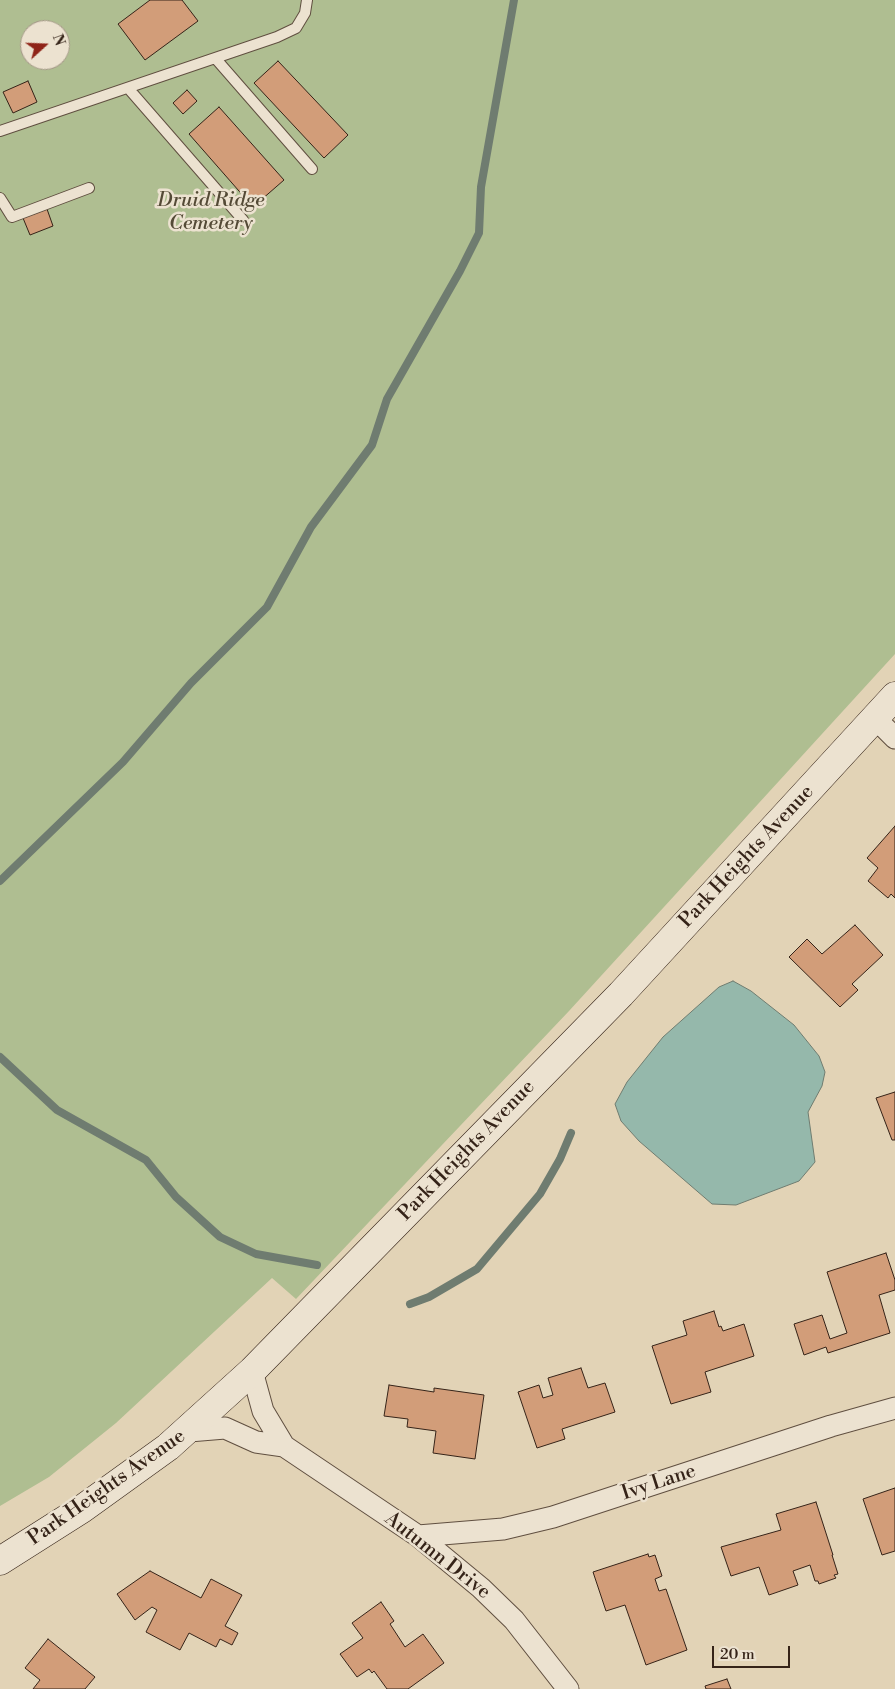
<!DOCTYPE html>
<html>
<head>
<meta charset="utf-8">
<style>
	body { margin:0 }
	#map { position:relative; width:895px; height:1689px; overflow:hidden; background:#e2d3b6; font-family:"Libre Bodoni",serif }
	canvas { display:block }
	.north { position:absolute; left:20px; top:20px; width:50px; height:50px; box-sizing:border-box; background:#ece2d0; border:1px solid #a39686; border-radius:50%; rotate:70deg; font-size:14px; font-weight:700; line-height:20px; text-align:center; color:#352318 }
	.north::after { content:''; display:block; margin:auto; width:18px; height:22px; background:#8f2418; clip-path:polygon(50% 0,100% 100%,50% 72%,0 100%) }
	.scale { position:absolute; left:712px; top:1646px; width:78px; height:22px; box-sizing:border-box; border:2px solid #352318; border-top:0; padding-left:6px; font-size:15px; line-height:18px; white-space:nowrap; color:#352318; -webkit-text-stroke:4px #ece2d0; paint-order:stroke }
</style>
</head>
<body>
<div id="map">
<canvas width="895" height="1689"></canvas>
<div class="north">N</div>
<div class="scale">20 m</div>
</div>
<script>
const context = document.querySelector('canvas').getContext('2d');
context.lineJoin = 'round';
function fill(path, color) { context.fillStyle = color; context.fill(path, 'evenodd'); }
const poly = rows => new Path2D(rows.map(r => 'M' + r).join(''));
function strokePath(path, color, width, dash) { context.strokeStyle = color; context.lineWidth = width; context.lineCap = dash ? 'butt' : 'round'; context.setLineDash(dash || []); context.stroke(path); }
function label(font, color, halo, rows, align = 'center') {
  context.font = font + ' "Libre Bodoni",serif'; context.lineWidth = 5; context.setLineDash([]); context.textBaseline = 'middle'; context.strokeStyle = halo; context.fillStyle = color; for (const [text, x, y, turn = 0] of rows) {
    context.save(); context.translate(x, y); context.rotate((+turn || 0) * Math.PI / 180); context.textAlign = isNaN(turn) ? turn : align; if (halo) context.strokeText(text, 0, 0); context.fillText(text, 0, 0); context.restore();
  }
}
fill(poly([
	[0,0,895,0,895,654,569,1011,296,1299,272,1278,116,1423,49,1477,0,1506],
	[30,30,60,30,60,60,30,60]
]), '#afbe91');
const water = poly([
	[733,981,751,991,794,1025,819,1056,825,1072,822,1086,808,1112,815,1162,799,1181,736,1205,712,1204,639,1141,621,1121,615,1104,627,1082,663,1037,719,987,733,981]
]);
fill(water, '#95b8ab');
strokePath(water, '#6f7c70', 1);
strokePath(poly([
	[0,881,123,762,191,683,267,607,311,527,372,445,387,399,460,271,479,233,481,187,514,0],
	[0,1057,57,1110,146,1160,176,1197,220,1237,256,1254,317,1265],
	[410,1304,429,1297,477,1269,540,1194,560,1159,571,1133]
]), '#6f7c70', 8);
const building = poly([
	[150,0,182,0,198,21,145,60,118,24,150,0],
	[278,61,348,135,324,158,254,83,278,61],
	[28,81,37,102,13,113,3,92,28,81],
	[187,90,197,101,183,114,173,103,187,90],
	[219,107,284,180,253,207,189,134,219,107],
	[47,209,53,226,30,235,23,218,47,209],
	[895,826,895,898,891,894,888,898,868,881,878,868,867,858,895,826],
	[855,925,883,955,852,984,858,990,840,1007,789,957,807,939,822,954,855,925],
	[895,1092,895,1140,892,1140,876,1098,895,1092],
	[886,1253,895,1280,895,1290,879,1295,890,1333,828,1353,826,1347,804,1355,794,1324,822,1315,830,1339,847,1333,827,1272,886,1253],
	[714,1311,719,1327,721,1326,723,1331,744,1324,754,1356,705,1372,711,1392,671,1404,652,1346,687,1335,683,1321,714,1311],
	[581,1368,588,1388,605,1383,615,1412,562,1429,565,1439,537,1448,518,1392,539,1385,543,1398,553,1395,548,1378,581,1368],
	[389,1385,434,1392,434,1388,484,1395,475,1459,433,1453,436,1431,407,1427,408,1419,384,1416,389,1385],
	[895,1488,895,1551,882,1555,863,1499,895,1488],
	[816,1502,833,1555,832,1555,838,1574,834,1575,836,1578,819,1584,818,1581,815,1581,810,1565,793,1571,798,1585,769,1595,759,1567,731,1576,721,1547,781,1530,776,1514,816,1502],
	[648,1554,649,1557,655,1555,662,1576,655,1579,659,1591,666,1589,687,1650,646,1665,625,1605,606,1611,593,1572,648,1554],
	[150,1571,201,1598,211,1579,242,1595,225,1626,238,1633,232,1645,220,1639,216,1647,189,1633,180,1650,146,1632,157,1610,152,1607,135,1620,117,1594,150,1571],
	[381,1602,394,1621,390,1624,405,1647,423,1634,444,1663,408,1689,387,1689,374,1671,372,1673,369,1669,357,1677,340,1654,363,1638,352,1623,381,1602],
	[48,1639,95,1677,85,1689,33,1689,40,1680,25,1668,48,1639],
	[727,1679,731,1689,706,1689,705,1686,727,1679]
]);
fill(building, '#d29d79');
strokePath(building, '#352318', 1);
const service = poly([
	[216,59,312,169],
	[128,88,243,220],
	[0,131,277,37,296,28,305,13,307,0],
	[0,198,12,217,89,188]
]);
const minor = poly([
	[875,718,895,738],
	[252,1371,263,1411,284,1446],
	[189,1431,225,1428,256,1442,284,1446,418,1536,481,1588,514,1620,568,1689],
	[418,1536,503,1529,553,1517,831,1426,895,1408]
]);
const secondary = poly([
	[0,1561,82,1509,168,1447,252,1371,621,994,895,696]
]);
strokePath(service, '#604f40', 12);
strokePath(minor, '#604f40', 23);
strokePath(secondary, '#352318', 29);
strokePath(service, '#ece2d0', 10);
strokePath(minor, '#ece2d0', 21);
strokePath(secondary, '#ece2d0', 28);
label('italic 20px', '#544a36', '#ece2d0', [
	["Druid Ridge",211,201],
	["Cemetery",211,224]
]);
label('20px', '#352318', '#ece2d0', [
	["Park Heights Avenue",747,857,-47],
	["Park Heights Avenue",467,1151,-46],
	["Ivy Lane",659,1483,-18],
	["Park Heights Avenue",107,1488,-35],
	["Autumn Drive",437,1556,38]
]);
</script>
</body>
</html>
